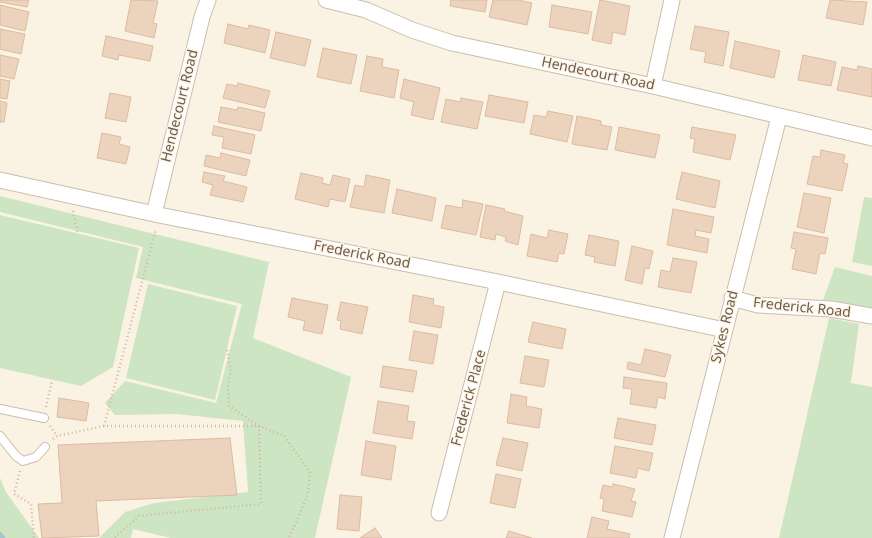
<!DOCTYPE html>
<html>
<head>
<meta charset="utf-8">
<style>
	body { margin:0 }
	canvas { display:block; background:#faf2e3 }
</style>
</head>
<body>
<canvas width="872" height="538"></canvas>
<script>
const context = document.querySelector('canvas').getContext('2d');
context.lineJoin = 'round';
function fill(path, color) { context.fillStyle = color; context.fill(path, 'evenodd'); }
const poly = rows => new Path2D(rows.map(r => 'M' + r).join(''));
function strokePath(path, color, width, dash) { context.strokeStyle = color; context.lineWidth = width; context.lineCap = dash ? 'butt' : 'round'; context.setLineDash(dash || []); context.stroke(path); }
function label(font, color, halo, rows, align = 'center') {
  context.font = font + ' "Noto Sans",sans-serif'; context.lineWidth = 3; context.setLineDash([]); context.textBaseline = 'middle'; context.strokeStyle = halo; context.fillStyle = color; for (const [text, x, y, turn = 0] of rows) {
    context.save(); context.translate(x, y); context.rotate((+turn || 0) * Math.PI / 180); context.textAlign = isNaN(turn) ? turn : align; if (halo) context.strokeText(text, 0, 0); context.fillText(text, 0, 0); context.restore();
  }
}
fill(poly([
	[0,196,269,262,253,338,351,377,315,538,171,538,133,529,131,538,99,538,125,512,154,503,248,492,243,421,177,414,115,415,105,403,125,381,216,403,242,304,136,278,143,247,0,212],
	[864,197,872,198,872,266,852,262],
	[0,215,139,248,113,367,81,386,0,368],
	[835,267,872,276,872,309,823,300],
	[148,284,237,306,215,400,126,378],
	[829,318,859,324,851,383,872,387,872,538,779,538],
	[0,478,6,492,39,538,0,538]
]), '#cee5c3');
strokePath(poly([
	[0,534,3,538]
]), '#a1c6d1', 4.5);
const building = poly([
	[0,0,29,0,27,7,0,2,0,0],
	[131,0,158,1,153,23,157,24,154,38,125,31,131,0],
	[451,0,487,0,485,12,450,6,451,0],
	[493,0,518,0,532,3,527,25,489,17,493,0],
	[600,0,630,6,625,35,613,32,611,44,592,40,600,0],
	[830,0,867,2,863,25,826,18,830,0],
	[0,5,29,12,25,31,0,25,0,5],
	[552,5,592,12,588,34,549,27,552,5],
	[228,24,248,29,249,25,270,30,265,53,224,43,228,24],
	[695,26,729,32,723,66,704,62,706,52,690,49,695,26],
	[0,29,25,34,21,54,0,49,0,29],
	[276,32,311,40,305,66,270,58,276,32],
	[106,36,153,46,150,61,119,55,118,60,102,56,106,36],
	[735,41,780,51,774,78,730,68,735,41],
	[323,48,357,55,351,84,317,77,323,48],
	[0,55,19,59,14,79,0,76,0,55],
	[803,55,836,62,831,86,798,80,803,55],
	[367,56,383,59,382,67,399,70,394,98,360,91,367,56],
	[858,66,872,69,872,97,837,90,842,67,857,70,858,66],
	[0,79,10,81,7,99,0,98,0,79],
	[404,79,440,88,433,120,411,115,414,102,400,98,404,79],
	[238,83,270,91,265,108,223,98,227,84,237,86,238,83],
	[110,93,131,97,126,122,105,118,110,93],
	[489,95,528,102,524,123,485,116,489,95],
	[461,98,483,102,477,129,441,122,446,99,460,102,461,98],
	[0,101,7,103,4,122,0,122,0,101],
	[221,107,237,110,238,107,265,113,261,131,218,122,221,107],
	[548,111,573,116,567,142,530,134,534,115,546,117,548,111],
	[577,116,601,121,601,125,612,127,607,150,572,144,577,116],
	[214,126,255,135,251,154,222,148,224,137,212,135,214,126],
	[619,127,660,135,655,158,615,150,619,127],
	[692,127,736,135,730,160,693,152,695,139,690,138,692,127],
	[102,133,121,137,119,144,130,147,126,164,97,158,102,133],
	[821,150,845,155,843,163,848,164,842,191,807,184,813,156,820,157,821,150],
	[221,153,250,160,246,176,204,166,206,155,220,158,221,153],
	[204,172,225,176,223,181,247,187,243,202,210,195,213,185,202,182,204,172],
	[682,172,720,181,715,208,676,199,682,172],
	[301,173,323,178,322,183,330,185,333,175,350,179,345,202,330,199,328,207,295,199,301,173],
	[366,175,390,180,384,213,350,207,355,185,364,187,366,175],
	[397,189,436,198,432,221,392,213,397,189],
	[804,193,831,198,824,233,797,227,804,193],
	[463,200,483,204,476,235,441,228,446,205,462,208,463,200],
	[486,205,505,209,504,211,523,216,518,245,505,241,506,237,496,234,495,240,480,237,486,205],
	[673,209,714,217,711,233,696,230,695,236,709,239,707,253,667,245,673,209],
	[549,230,568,234,564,254,559,253,557,262,527,256,531,234,547,238,549,230],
	[794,232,828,238,825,254,820,253,816,274,792,269,796,249,791,248,794,232],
	[589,235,619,241,615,266,594,262,595,257,585,255,589,235],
	[632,246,653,251,649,269,645,268,642,284,625,280,632,246],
	[673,258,697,262,691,293,658,287,661,270,670,272,673,258],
	[413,295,434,299,433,305,444,307,441,328,409,322,413,295],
	[292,298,328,305,322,334,303,330,305,321,288,317,292,298],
	[341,302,368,307,362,334,340,329,341,321,337,320,341,302],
	[533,322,566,329,562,349,528,342,533,322],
	[414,331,438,335,433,364,409,360,414,331],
	[645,349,671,355,665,377,627,369,628,362,641,365,645,349],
	[525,356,549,360,544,387,520,383,525,356],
	[383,366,417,371,413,392,380,387,383,366],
	[624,377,667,383,665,399,658,397,656,408,630,404,632,389,623,388,624,377],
	[511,394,527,397,526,406,542,409,539,428,507,423,511,394],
	[59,398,89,403,86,421,57,417,59,398],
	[378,401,409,406,407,421,415,422,412,439,373,433,378,401],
	[618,418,656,425,652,445,614,438,618,418],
	[230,438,237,495,96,501,99,536,42,538,38,504,62,503,58,445,230,438],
	[503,438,528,443,522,471,496,465,503,438],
	[366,441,396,446,391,480,361,475,366,441],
	[615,446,653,453,649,471,638,468,636,478,610,473,615,446],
	[496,474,521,479,515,508,490,503,496,474],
	[613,484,635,489,631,501,636,502,632,517,602,511,604,499,600,498,603,485,613,487,613,484],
	[340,495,362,497,359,531,337,529,340,495],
	[592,517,609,521,607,529,630,534,629,538,587,538,592,517],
	[375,528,382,538,360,538,375,528],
	[509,531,532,538,506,538,509,531]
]);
fill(building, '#ecd3bd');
strokePath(building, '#ddbb9f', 1);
const service = poly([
	[0,409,44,418],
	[0,436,16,456,23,461,36,457,45,447]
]);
const minor = poly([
	[326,0,366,10,412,30,452,43,653,86,872,138],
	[653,86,672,0],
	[0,180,159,215,498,282,725,330],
	[154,214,202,17,208,0],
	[732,298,758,305,831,309,872,316],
	[439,513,498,282],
	[672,538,779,117]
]);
strokePath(service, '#ccbdae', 10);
strokePath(minor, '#ccbdae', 17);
strokePath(poly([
	[73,211,78,234],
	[227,350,231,369,228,387,229,406,259,426,284,436,310,472,308,494,296,523,288,538],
	[46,407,52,381],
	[50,426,57,436],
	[104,426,156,229],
	[53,439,57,436,104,426,259,426,261,504,139,516,114,538],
	[20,471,14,494,31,504,34,538]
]), '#d0b7a1', 2.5, [1, 3]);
strokePath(service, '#fff', 8);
strokePath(minor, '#fff', 15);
label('14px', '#6f5b4c', '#fdf6e8', [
	["Hendecourt Road",598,74,12],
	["Hendecourt Road",180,106,-76],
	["Frederick Road",362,255,11],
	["Frederick Road",802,308,6],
	["Sykes Road",725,327,-76],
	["Frederick Place",469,398,-75]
]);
</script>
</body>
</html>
